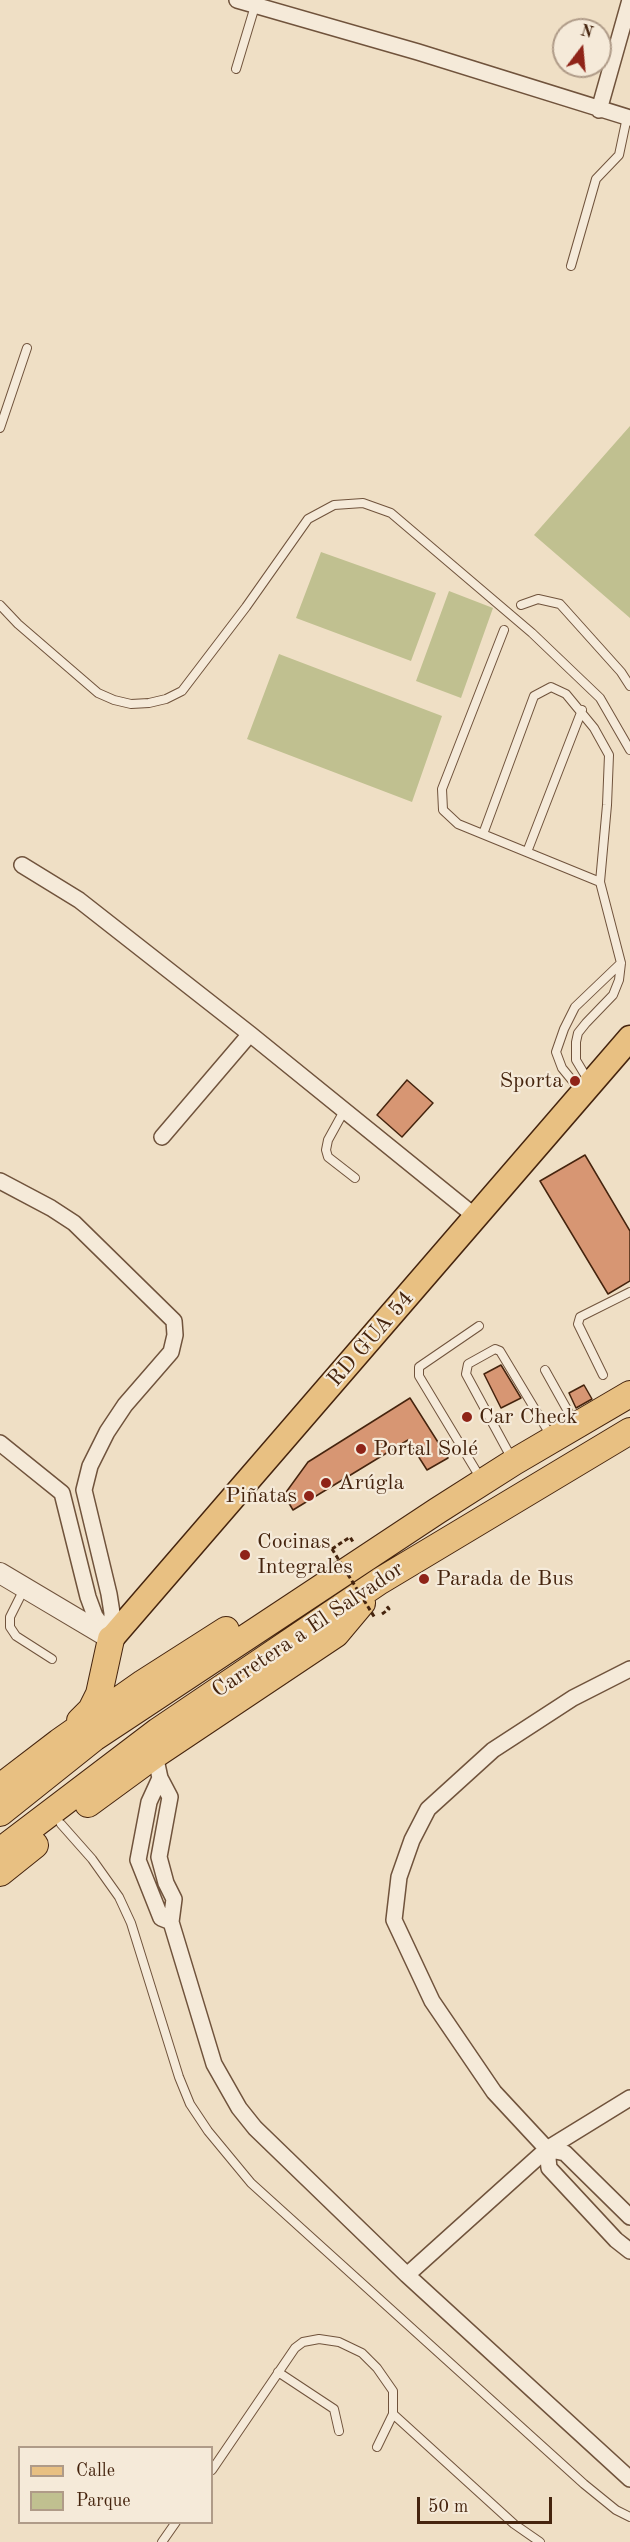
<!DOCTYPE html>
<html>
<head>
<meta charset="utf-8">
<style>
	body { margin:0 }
	#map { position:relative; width:630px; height:2542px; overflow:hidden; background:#efdfc5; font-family:"Old Standard TT",serif }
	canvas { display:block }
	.legend { position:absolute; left:18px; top:2446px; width:195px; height:78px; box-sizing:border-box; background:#f5ead9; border:2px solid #af9b88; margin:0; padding:8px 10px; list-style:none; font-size:18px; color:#45240e }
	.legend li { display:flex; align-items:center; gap:12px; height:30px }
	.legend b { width:30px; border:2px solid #af9b88 }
	.north { position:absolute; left:552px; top:18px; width:60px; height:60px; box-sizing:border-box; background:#f5ead9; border:2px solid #af9b88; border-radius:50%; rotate:16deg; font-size:16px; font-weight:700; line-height:24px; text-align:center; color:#45240e }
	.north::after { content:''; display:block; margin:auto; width:21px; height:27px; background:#8f2418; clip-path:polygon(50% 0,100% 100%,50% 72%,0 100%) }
	.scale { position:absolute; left:417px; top:2497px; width:135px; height:27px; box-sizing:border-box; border:3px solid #45240e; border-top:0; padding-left:8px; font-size:18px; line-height:21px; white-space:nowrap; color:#45240e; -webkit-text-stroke:4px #f5ead9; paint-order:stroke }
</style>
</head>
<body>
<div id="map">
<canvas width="630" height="2542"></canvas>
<ul class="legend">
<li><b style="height:8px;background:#e8c082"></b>Calle</li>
<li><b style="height:16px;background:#c0c090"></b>Parque</li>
</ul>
<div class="north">N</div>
<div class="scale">50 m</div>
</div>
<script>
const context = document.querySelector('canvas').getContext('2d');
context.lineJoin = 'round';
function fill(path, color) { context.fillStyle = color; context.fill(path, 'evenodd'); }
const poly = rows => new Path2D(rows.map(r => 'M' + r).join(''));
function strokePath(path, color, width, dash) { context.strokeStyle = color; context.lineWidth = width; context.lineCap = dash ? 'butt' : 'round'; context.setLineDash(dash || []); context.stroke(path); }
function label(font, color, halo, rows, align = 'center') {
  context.font = font + ' "Old Standard TT",serif'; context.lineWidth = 4.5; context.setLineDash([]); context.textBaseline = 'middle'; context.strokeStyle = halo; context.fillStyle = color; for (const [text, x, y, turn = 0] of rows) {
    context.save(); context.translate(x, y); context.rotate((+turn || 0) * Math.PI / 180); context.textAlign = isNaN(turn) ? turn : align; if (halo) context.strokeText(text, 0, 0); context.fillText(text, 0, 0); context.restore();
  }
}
fill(poly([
	[630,426,630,618,534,535],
	[321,552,436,593,411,661,296,618],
	[449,591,493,608,461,698,416,681],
	[279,654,442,716,412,802,247,739]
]), '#c0c090');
const building = poly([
	[407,1080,433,1103,402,1137,377,1115,407,1080],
	[585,1155,630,1231,630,1281,608,1294,540,1181,585,1155],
	[501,1365,521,1398,501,1408,484,1374,501,1365],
	[584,1385,592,1399,576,1408,569,1393,584,1385],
	[410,1398,448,1458,427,1470,408,1440,293,1510,284,1495,308,1462,410,1398]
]);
fill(building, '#d79673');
strokePath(building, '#45240e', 1.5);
const service = poly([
	[236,69,255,6],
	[571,266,596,179,619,155,627,117],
	[0,428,27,348],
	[0,605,18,624,98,693,114,700,131,704,149,703,166,699,182,691,246,607,308,519,334,505,363,503,391,513,532,633,600,698,630,750],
	[521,605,538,599,560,604,621,672,630,686],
	[504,630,442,789,443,810,458,824,600,882],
	[483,834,534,696,551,687,566,694,594,728,609,755,607,805,600,882,621,963,619,980,613,995,586,1023,578,1033,576,1042,576,1060,588,1080],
	[527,852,582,710],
	[580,1090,562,1068,556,1052,564,1029,575,1007,621,963],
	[344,1111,328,1140,326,1150,328,1157,355,1178],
	[479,1326,419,1367,419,1376,481,1479],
	[545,1370,574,1422],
	[603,1375,578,1324,580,1317,630,1292],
	[512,1459,466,1374,468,1364,495,1349,500,1351,551,1436],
	[24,1589,10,1617,10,1627,16,1636,52,1659],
	[61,1824,92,1859,119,1897,131,1923,179,2077,190,2104,208,2131,251,2183,584,2484,616,2510,630,2517],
	[278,2372,334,2409,339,2431],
	[393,2414,514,2524,540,2542],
	[212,2470,295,2348,303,2342,319,2339,339,2342,362,2353,377,2368,393,2391,393,2414,377,2447],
	[162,2542,176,2522]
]);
const minor = poly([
	[237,0,418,52,630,118],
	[599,110,630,0],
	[22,865,79,900,250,1034,476,1217],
	[162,1137,250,1034],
	[0,1181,51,1208,74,1223,174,1321,175,1335,171,1352,125,1405,107,1432,90,1466,84,1490,109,1594,112,1613,111,1639],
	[0,1443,62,1493,88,1597,95,1616,109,1636],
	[630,1669,573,1698,493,1750,428,1809,412,1840,399,1877,394,1920,432,2001,494,2092,547,2149,565,2153,630,2217],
	[155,1755,160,1778,170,1797,159,1857,166,1883,174,1899,171,1922,214,2064,239,2108,255,2128,407,2275,630,2479],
	[160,1778,149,1802,138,1860,161,1918,171,1922],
	[547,2149,549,2168,616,2240,630,2251],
	[407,2275,547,2149,630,2098]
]);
const tertiary = poly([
	[0,1573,111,1639]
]);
const primary = poly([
	[111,1639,630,1038]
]);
const trunk = poly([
	[80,1721,91,1710,99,1694,111,1639],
	[0,1787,59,1742,143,1683,226,1630],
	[88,1804,155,1755,336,1634,362,1603],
	[0,1813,94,1738,437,1511,514,1462,630,1394],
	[0,1851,158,1731,380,1581,630,1431],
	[0,1873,35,1845]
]);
strokePath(service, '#70533c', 10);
strokePath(minor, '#70533c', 18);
strokePath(tertiary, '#70533c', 22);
strokePath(primary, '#45240e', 27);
strokePath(trunk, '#45240e', 28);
strokePath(poly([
	[332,1549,350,1537,353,1542],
	[382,1614,389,1609,385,1604]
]), '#45240e', 3, [4.5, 3]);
strokePath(service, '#f5ead9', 8);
strokePath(minor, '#f5ead9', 15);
strokePath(tertiary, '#f5ead9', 20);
strokePath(primary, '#e8c082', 24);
strokePath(trunk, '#e8c082', 26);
strokePath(poly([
	[332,1549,375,1618]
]), '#45240e', 3, [4.5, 3]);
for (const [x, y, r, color] of [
	[575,1081,6,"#8f2418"],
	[467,1417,6,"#8f2418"],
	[361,1449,6,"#8f2418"],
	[326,1483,6,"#8f2418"],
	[309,1496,6,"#8f2418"],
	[245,1555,6,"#8f2418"],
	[424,1579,6,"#8f2418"]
]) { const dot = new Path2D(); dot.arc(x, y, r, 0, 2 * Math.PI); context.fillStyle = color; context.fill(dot); strokePath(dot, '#f5ead9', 2); }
label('22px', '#45240e', '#f5ead9', [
	["Sporta",563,1081,"right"],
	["Car Check",479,1417],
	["Portal Solé",373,1449],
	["Arúgla",338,1483],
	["Piñatas",297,1496,"right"],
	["Cocinas",257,1542],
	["Integrales",257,1567],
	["Parada de Bus",436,1579]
], 'left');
label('22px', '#45240e', '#f5ead9', [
	["RD GUA 54",371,1339,-49],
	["Carretera a El Salvador",308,1630,-34]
]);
</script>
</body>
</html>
